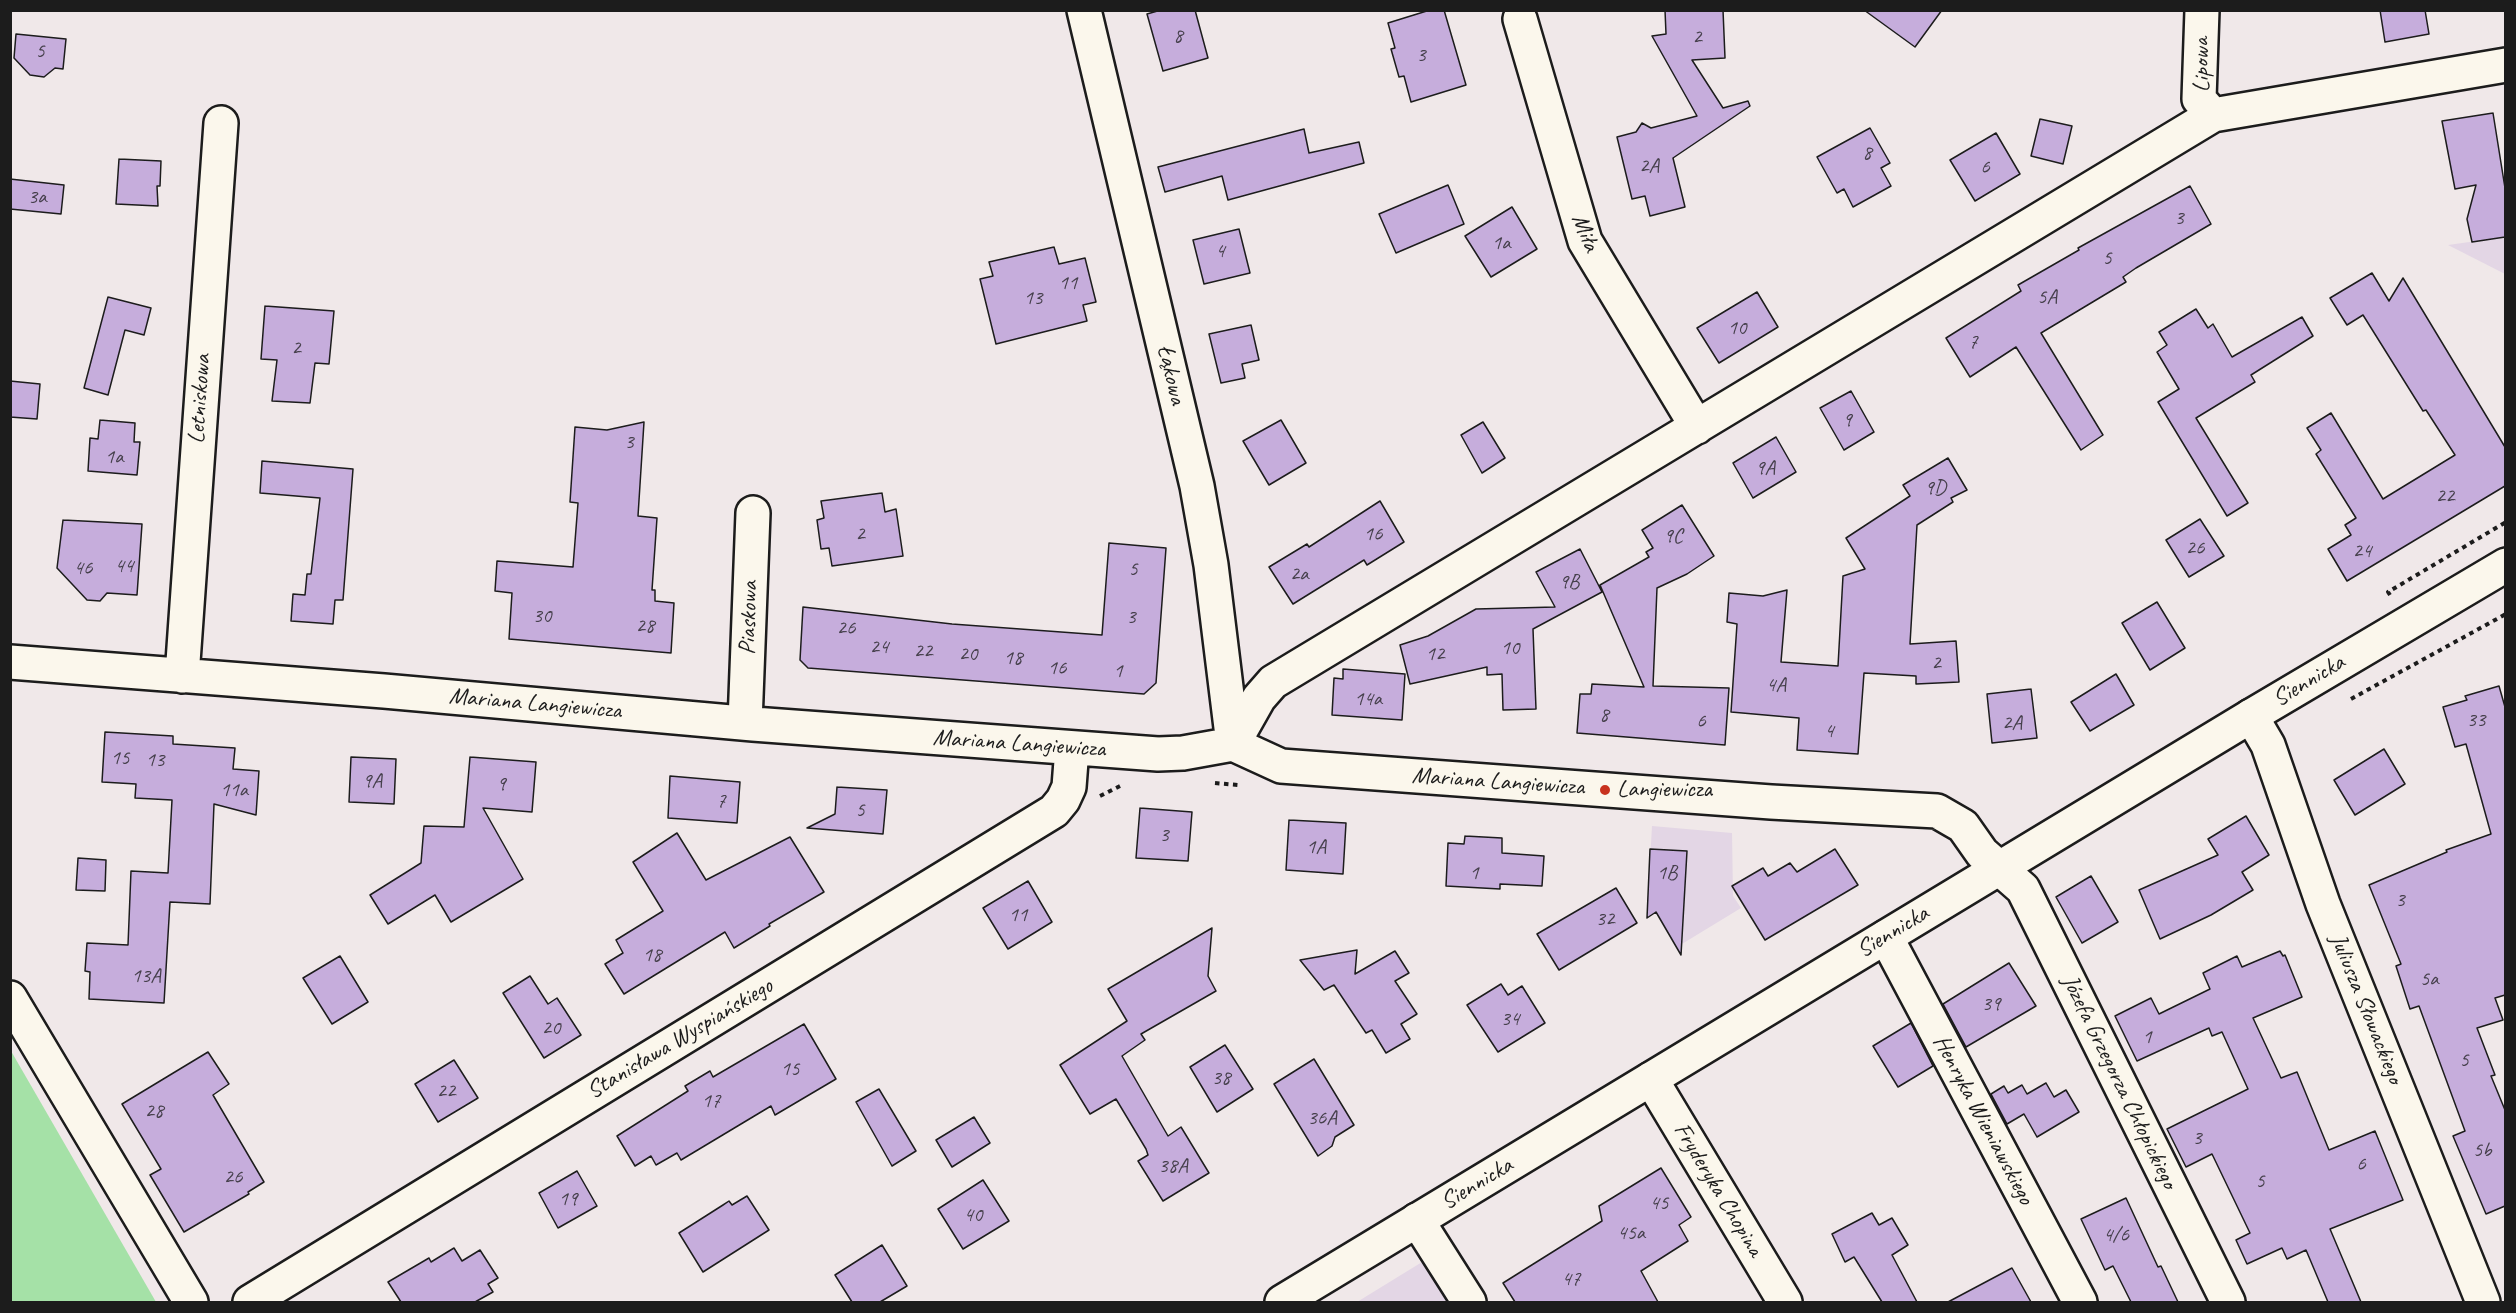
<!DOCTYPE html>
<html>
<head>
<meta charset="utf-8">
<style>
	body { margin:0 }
	#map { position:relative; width:2516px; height:1313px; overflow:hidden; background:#f0e8e9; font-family:Caveat,sans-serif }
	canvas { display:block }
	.frame { position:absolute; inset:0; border:12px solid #1c1c1c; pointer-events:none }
</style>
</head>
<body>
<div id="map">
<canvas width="2516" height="1313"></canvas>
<div class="frame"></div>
</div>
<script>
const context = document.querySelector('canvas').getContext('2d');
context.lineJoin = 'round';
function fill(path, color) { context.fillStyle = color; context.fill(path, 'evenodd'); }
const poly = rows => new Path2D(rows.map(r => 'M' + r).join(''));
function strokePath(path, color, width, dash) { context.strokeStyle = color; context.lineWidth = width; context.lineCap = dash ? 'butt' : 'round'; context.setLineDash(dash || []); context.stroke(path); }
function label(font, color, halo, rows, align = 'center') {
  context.font = font + ' Caveat,sans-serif'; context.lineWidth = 4.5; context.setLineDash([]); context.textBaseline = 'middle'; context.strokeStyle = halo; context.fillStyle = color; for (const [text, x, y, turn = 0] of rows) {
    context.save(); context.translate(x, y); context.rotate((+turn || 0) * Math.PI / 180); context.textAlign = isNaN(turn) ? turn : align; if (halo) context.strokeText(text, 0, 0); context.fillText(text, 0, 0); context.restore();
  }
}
fill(poly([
	[2505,237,2505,274,2448,245],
	[1652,826,1732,833,1733,896,1741,908,1677,947,1648,897],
	[1427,1259,1453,1302,1357,1302]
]), '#e3d6e5');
fill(poly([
	[10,1051,11,1051,156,1302,11,1302]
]), '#a5e1a7');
const building = poly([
	[1161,10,1195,10,1208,58,1163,71,1147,14,1161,10],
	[1430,10,1444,10,1466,85,1411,102,1404,76,1399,77,1391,49,1395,48,1388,23,1430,10],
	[1665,10,1723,10,1725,58,1692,60,1723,108,1748,101,1750,106,1673,158,1685,207,1650,216,1645,196,1632,199,1617,137,1636,132,1642,123,1651,128,1697,116,1652,36,1666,34,1665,10],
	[1864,10,1942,10,1915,47,1864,10],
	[2380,10,2425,10,2429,34,2385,42,2380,10],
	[16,34,66,39,63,69,55,68,44,77,30,75,14,58,16,34],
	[2493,113,2505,188,2505,237,2472,242,2467,219,2476,185,2455,189,2442,121,2493,113],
	[2040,119,2072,126,2063,164,2031,156,2040,119],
	[1870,128,1890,163,1881,168,1891,186,1853,207,1844,189,1837,193,1817,157,1870,128],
	[1304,129,1309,153,1359,142,1364,163,1228,200,1222,176,1165,192,1158,167,1304,129],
	[1996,133,2020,174,1975,201,1950,160,1996,133],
	[119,159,161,161,160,186,157,186,158,206,116,204,119,159],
	[10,179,64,185,61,214,10,209,10,179],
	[1448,185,1464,224,1396,253,1379,214,1448,185],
	[2190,186,2211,224,2136,268,2123,277,2126,282,2041,333,2103,435,2081,450,2016,347,1970,377,1946,338,2021,291,2018,285,2079,250,2078,248,2190,186],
	[1512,207,1537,249,1491,277,1465,236,1512,207],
	[1239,229,1250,273,1204,284,1193,240,1239,229],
	[1054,247,1059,264,1085,258,1096,302,1083,305,1087,321,996,344,980,279,993,276,989,262,1054,247],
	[2372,273,2389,301,2403,278,2505,447,2505,486,2347,581,2328,549,2351,535,2345,525,2356,518,2316,454,2321,450,2307,428,2331,413,2383,499,2455,455,2426,410,2423,411,2363,315,2347,325,2330,298,2372,273],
	[1757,292,1778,327,1719,363,1697,328,1757,292],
	[108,297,151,308,144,335,125,330,108,395,84,388,108,297],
	[265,306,334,311,329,364,315,363,310,403,272,401,277,360,261,359,265,306],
	[2196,309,2208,328,2213,324,2232,357,2302,317,2313,336,2251,375,2255,382,2196,418,2248,503,2227,516,2158,402,2179,389,2157,352,2167,345,2159,332,2196,309],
	[1251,325,1259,360,1242,364,1245,378,1221,383,1209,334,1251,325],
	[10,381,40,384,37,419,10,417,10,381],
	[1851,391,1874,432,1844,450,1820,408,1851,391],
	[100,420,135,423,134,442,140,442,137,475,88,471,90,438,98,439,100,420],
	[1281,420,1306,463,1269,485,1243,441,1281,420],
	[644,422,638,516,657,518,652,590,655,590,655,601,674,603,671,653,509,639,512,593,495,591,497,561,573,567,578,503,570,502,575,427,607,430,644,422],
	[1483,422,1505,458,1482,473,1461,435,1483,422],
	[1776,437,1796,472,1753,498,1733,463,1776,437],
	[1948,458,1967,490,1951,498,1953,502,1917,525,1910,644,1956,641,1959,682,1916,684,1916,676,1864,673,1858,754,1797,750,1799,718,1731,712,1737,624,1727,622,1729,593,1763,596,1787,590,1781,662,1838,666,1843,576,1865,569,1846,538,1910,496,1903,485,1948,458],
	[262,461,353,469,343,600,335,600,333,624,291,621,293,594,305,595,307,574,311,574,320,498,260,493,262,461],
	[882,493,885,512,896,509,903,556,832,566,829,548,821,549,817,520,824,518,821,501,882,493],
	[1380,501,1404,542,1367,565,1364,560,1293,604,1269,567,1307,544,1309,547,1380,501],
	[1682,505,1714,556,1687,574,1657,588,1653,686,1729,688,1725,745,1577,733,1580,694,1591,694,1592,684,1644,687,1600,585,1649,557,1646,552,1653,548,1642,530,1682,505],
	[2200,519,2224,556,2189,577,2166,540,2200,519],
	[63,520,142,524,137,595,107,593,100,601,87,600,57,568,63,520],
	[1109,543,1166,548,1156,683,1144,694,808,668,800,660,803,607,952,624,1102,635,1109,543],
	[1580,549,1602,592,1533,629,1536,709,1503,710,1502,674,1487,675,1487,667,1410,684,1400,645,1428,636,1476,609,1555,607,1536,572,1580,549],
	[2157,602,2185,648,2150,670,2122,623,2157,602],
	[1343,669,1405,674,1402,720,1332,715,1334,678,1343,679,1343,669],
	[2116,674,2134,705,2090,731,2071,702,2116,674],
	[2499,686,2505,707,2505,995,2495,998,2503,1020,2477,1028,2495,1075,2491,1076,2505,1110,2505,1206,2486,1214,2453,1136,2465,1131,2419,1006,2410,1009,2396,966,2401,964,2369,885,2447,852,2446,850,2491,834,2466,744,2455,747,2443,707,2467,700,2465,696,2499,686],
	[2031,689,2037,738,1992,743,1987,694,2031,689],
	[105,732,173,736,173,744,235,748,233,769,259,771,256,815,214,804,210,904,170,902,164,1003,89,999,90,972,85,971,87,943,128,945,131,871,168,873,172,800,135,798,136,784,102,782,105,732],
	[2384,749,2405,784,2355,815,2334,780,2384,749],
	[351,757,396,759,394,804,349,802,351,757],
	[470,757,536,762,532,812,483,808,523,879,451,922,435,895,388,924,370,895,421,863,424,826,464,827,470,757],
	[670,776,740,782,737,823,668,818,670,776],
	[837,787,887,790,883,834,807,828,835,814,837,787],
	[1140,808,1192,812,1188,861,1136,858,1140,808],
	[2246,816,2269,855,2242,872,2253,890,2211,915,2160,939,2139,890,2218,855,2208,839,2246,816],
	[1289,820,1346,823,1343,874,1286,870,1289,820],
	[677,833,706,880,790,837,824,892,769,924,770,926,734,948,725,932,624,994,605,964,623,953,616,940,663,911,633,862,677,833],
	[1465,836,1502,838,1502,853,1544,856,1542,886,1500,884,1500,889,1446,886,1448,843,1464,844,1465,836],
	[1650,849,1687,851,1681,955,1656,912,1647,918,1650,849],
	[1835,849,1858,885,1765,940,1732,886,1763,868,1768,876,1790,863,1797,872,1835,849],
	[78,858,106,860,105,891,76,890,78,858],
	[2091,876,2118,922,2082,943,2056,897,2091,876],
	[1028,881,1052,922,1008,949,983,908,1028,881],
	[1616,888,1637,923,1559,970,1537,934,1616,888],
	[1212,928,1208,976,1216,991,1141,1034,1145,1040,1122,1056,1168,1136,1181,1127,1209,1173,1163,1201,1138,1161,1148,1155,1146,1149,1116,1099,1090,1114,1060,1065,1127,1021,1108,989,1212,928],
	[1357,950,1355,974,1395,951,1409,973,1395,981,1417,1014,1401,1024,1410,1039,1386,1053,1372,1030,1366,1033,1334,985,1324,990,1300,960,1357,950],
	[2280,951,2283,956,2285,955,2302,997,2253,1018,2281,1078,2297,1072,2329,1150,2375,1131,2403,1200,2330,1229,2361,1302,2328,1302,2306,1250,2287,1259,2282,1248,2247,1264,2236,1240,2250,1233,2212,1154,2186,1167,2167,1129,2248,1089,2222,1032,2212,1036,2209,1028,2137,1061,2115,1016,2151,998,2159,1014,2210,989,2203,973,2237,956,2242,967,2280,951],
	[340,956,368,1002,332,1024,303,978,340,956],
	[2009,963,2036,1006,1966,1047,1943,1004,2009,963],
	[530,976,548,1004,557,998,581,1035,544,1058,503,993,530,976],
	[1501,984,1508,995,1522,986,1545,1023,1498,1052,1467,1005,1501,984],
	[1911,1023,1933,1066,1898,1087,1873,1046,1911,1023],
	[804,1024,836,1079,775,1115,771,1106,681,1160,677,1153,656,1165,651,1156,635,1166,617,1136,688,1091,685,1086,710,1071,713,1077,804,1024],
	[1225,1045,1253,1089,1217,1112,1190,1067,1225,1045],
	[208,1052,229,1084,213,1095,264,1182,248,1192,249,1194,184,1232,150,1175,161,1169,122,1104,208,1052],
	[1314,1059,1354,1125,1335,1137,1332,1146,1318,1156,1274,1084,1314,1059],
	[454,1060,478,1098,438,1122,415,1084,454,1060],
	[2046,1083,2054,1097,2066,1090,2079,1112,2037,1137,2024,1114,2007,1124,1991,1094,2004,1086,2008,1093,2022,1085,2027,1094,2046,1083],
	[879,1089,916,1151,892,1166,856,1102,879,1089],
	[974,1117,990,1143,952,1167,936,1140,974,1117],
	[1661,1168,1691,1217,1679,1225,1688,1241,1641,1271,1658,1302,1515,1302,1503,1283,1602,1221,1599,1206,1661,1168],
	[577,1171,597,1206,558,1228,539,1193,577,1171],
	[983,1180,1009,1221,963,1249,938,1209,983,1180],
	[747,1196,769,1230,703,1272,679,1233,723,1205,729,1201,732,1205,747,1196],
	[2126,1198,2158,1267,2161,1266,2178,1302,2131,1302,2113,1266,2105,1270,2081,1219,2126,1198],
	[1872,1213,1879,1225,1892,1218,1908,1245,1892,1255,1917,1302,1882,1302,1854,1257,1845,1262,1832,1234,1872,1213],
	[882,1245,907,1286,880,1302,852,1302,835,1275,882,1245],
	[454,1248,462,1261,480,1250,498,1278,488,1284,493,1292,475,1302,401,1302,388,1282,429,1258,431,1262,454,1248],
	[2012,1268,2031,1302,1948,1302,2012,1268]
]);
fill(building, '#c6addc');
strokePath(building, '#1c1c1c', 1.5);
const minor = poly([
	[1084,10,1197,486,1211,565,1233,744],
	[2202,10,2199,99,2213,115],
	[1520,19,1585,241,1697,427],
	[10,662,384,691,753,724,1158,754,1183,753,1233,744,1281,766,1771,802,1937,811,1963,826,1982,853,2023,889,2228,1302],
	[182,676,221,123],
	[2251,716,2268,745,2323,904,2483,1302],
	[745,723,753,513],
	[1233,744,1259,698,1273,682,2213,115,2506,65],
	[1886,937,2080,1302],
	[10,998,191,1302],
	[1651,1079,1785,1302],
	[1417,1220,1469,1302],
	[250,1302,1054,811,1063,800,1069,787,1072,748]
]);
const major = poly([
	[1282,1302,2251,716,2506,565]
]);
strokePath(minor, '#1c1c1c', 38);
strokePath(major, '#1c1c1c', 38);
strokePath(poly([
	[2390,595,2388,592,2506,522],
	[2351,699,2506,614],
	[1215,783,1238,785],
	[1100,796,1120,786]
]), '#1c1c1c', 4, [4.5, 4.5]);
strokePath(minor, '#fbf7ec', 33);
strokePath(major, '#fbf7ec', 33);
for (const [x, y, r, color] of [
	[1605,790,6,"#c8321e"]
]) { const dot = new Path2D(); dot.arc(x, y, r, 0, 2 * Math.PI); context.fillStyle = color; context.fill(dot); strokePath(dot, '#fbf7ec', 2); }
label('21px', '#46404c', null, [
	["8",1178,36],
	["2",1697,37],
	["5",40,51],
	["3",1421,55],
	["8",1867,153],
	["2A",1649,166],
	["6",1985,167],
	["3a",37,197],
	["3",2179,218],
	["1a",1501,243],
	["4",1220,251],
	["5",2107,258],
	["11",1068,283],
	["5A",2047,297],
	["13",1033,298],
	["10",1737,328],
	["7",1973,342],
	["2",296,348],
	["9",1847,420],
	["3",629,442],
	["1a",114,457],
	["9A",1765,468],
	["9D",1935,488],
	["22",2445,496],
	["2",860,534],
	["16",1373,534],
	["9C",1673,536],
	["26",2195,548],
	["24",2362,551],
	["44",124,566],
	["46",83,568],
	["5",1133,569],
	["2a",1299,574],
	["9B",1569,582],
	["30",542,616],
	["3",1131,617],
	["28",645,626],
	["26",846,628],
	["24",879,647],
	["10",1510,648],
	["22",923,651],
	["20",968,654],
	["12",1435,654],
	["18",1013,658],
	["2",1936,663],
	["16",1057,668],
	["1",1118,671],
	["4A",1776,685],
	["14a",1368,699],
	["8",1604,715],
	["33",2476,720],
	["6",1701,721],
	["2A",2012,723],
	["4",1829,731],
	["15",120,758],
	["13",155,760],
	["9A",372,781],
	["9",501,784],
	["11a",234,790],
	["7",721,801],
	["5",860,810],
	["3",1164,835],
	["1A",1316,847],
	["1",1474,873],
	["1B",1667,873],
	["3",2400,900],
	["11",1018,915],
	["32",1605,919],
	["18",652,955],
	["13A",146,976],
	["5a",2429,979],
	["39",1991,1004],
	["34",1510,1019],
	["20",551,1028],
	["1",2147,1037],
	["5",2464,1060],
	["15",790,1069],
	["38",1221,1078],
	["22",446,1091],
	["17",711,1101],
	["28",154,1111],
	["36A",1322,1118],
	["3",2197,1138],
	["5b",2482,1150],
	["6",2361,1164],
	["38A",1173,1166],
	["26",233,1177],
	["5",2260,1181],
	["19",568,1199],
	["45",1659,1203],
	["40",973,1215],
	["45a",1631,1233],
	["4/6",2116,1235],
	["47",1571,1279]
]);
label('24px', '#1c1c1c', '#fbf7ec', [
	["Lipowa",2202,65,-91],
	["Miła",1585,233,68],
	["Łąkowa",1171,375,77],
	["Letniskowa",200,399,-86],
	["Piaskowa",749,618,-88],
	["Siennicka",2309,681,-31],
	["Mariana Langiewicza",535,704,5],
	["Mariana Langiewicza",1019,744,4],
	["Mariana Langiewicza",1498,782,4],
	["Siennicka",1893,932,-31],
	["Juliusza Słowackiego",2366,1009,68],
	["Stanisława Wyspiańskiego",680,1039,-31],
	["Józefa Grzegorza Chłopickiego",2119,1082,64],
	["Henryka Wieniawskiego",1983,1120,62],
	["Siennicka",1477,1184,-31],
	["Fryderyka Chopina",1718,1190,59]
]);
label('24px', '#1c1c1c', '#fbf7ec', [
	["Langiewicza",1617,790]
], 'left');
</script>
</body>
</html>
